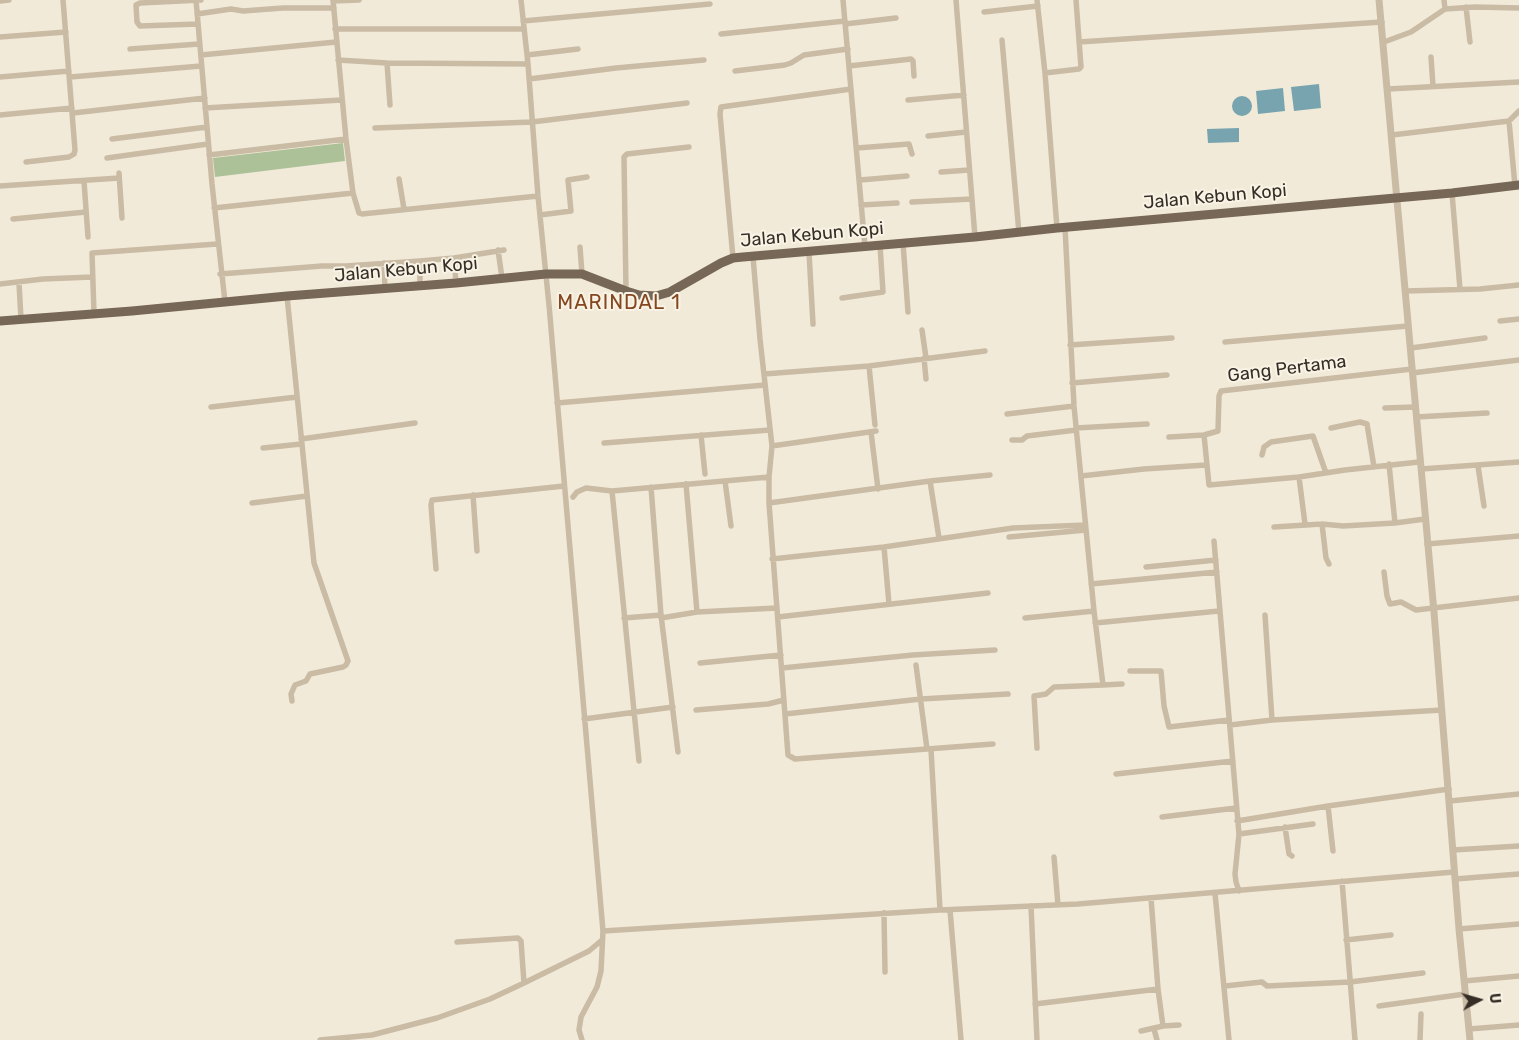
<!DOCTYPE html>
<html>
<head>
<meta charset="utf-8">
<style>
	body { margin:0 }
	#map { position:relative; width:1519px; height:1040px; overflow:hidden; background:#f2ead9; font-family:Rubik,sans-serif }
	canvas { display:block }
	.north { position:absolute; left:1454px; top:975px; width:50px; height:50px; -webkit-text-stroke:4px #f9f3e5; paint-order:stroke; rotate:84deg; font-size:14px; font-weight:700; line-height:20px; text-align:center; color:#352d26 }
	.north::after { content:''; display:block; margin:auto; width:18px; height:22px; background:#352d26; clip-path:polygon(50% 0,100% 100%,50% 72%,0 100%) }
</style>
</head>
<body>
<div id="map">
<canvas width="1519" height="1040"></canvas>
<div class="north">U</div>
</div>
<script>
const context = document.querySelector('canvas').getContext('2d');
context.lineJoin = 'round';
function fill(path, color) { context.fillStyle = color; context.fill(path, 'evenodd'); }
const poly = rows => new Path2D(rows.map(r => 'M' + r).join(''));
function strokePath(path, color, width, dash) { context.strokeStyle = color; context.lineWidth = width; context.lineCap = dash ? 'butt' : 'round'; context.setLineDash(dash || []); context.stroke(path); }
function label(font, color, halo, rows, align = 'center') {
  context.font = font + ' Rubik,sans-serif'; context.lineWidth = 4; context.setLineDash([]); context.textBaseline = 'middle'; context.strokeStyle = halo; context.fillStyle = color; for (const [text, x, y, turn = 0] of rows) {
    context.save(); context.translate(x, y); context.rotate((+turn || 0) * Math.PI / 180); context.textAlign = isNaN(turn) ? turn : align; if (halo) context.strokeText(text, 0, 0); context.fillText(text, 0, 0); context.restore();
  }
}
fill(poly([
	[343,143,345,161,215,177,213,158]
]), '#adc199');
fill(poly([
	[1319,84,1321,108,1294,111,1291,87],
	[1283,88,1285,111,1258,114,1256,91],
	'1232 106a10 10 0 1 1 20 0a10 10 0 1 1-20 0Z',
	[1239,128,1239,142,1208,143,1207,129]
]), '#78a4af');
strokePath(poly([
	[196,0,212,184,225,302],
	[333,0,346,139,353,193,359,213,362,214,538,196],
	[521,0,528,64,538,196,549,305,603,931,601,971,597,987,581,1017,579,1030,582,1040],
	[843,0,865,247],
	[956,0,975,237],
	[1037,0,1045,73,1057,228],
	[1444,0,1445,9],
	[0,1,9,0],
	[333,1,359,0],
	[1466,7,1470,42],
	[984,12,1038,6],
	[197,14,231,9,243,11,283,8,334,8],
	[523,21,710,4],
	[198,24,140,26,137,22,136,5,140,3,201,0],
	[845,24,896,18],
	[335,29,524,29],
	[721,34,845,21],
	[0,37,66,32],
	[1002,40,1019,233],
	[1079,42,1382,22],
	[1384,42,1411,32,1445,9,1475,7,1519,8],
	[130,49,199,44],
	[201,55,336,42],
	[527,55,578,49],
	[1431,57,1433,86],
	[338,60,387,63,528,64],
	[387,63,390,105],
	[849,66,911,59,913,61,914,76],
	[735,71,785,65,791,63,804,55,848,49],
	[1045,73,1079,69,1081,67,1076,0],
	[0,77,69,71],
	[70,77,201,66],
	[529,79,616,68,704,60],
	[1388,89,1519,82],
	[908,100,964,95],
	[205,108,341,100],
	[73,113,205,98],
	[0,115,72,108],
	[1509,121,1515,186],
	[375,128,532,122,687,103],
	[1392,135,1509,121,1519,111],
	[928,136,966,132],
	[112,139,207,127],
	[857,148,909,144,912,154],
	[209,155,346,139],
	[107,158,208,144],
	[26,162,69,157,74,154,75,150,63,0],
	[941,172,969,170],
	[119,173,122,218],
	[399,179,404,209],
	[860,180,907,176],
	[84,181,88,237],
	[0,186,119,178],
	[1452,193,1460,289],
	[912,202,972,199],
	[861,205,897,203],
	[214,208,353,193],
	[540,215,571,211,568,180,587,177],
	[13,219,86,212],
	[1065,227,1074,406,1094,611,1103,685,1122,684],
	[903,243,908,312],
	[580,247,582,274],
	[498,250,502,278],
	[809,252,813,324],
	[753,257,760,339,772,446,769,477,769,503,788,755,795,759,993,744],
	[454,258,456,283],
	[733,258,720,114,721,107,851,89],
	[420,261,420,286],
	[384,263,385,289],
	[220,274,322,266,346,266,420,261,454,258,504,250],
	[19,283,21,319],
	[0,284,43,279,92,277],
	[626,291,624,157,627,154,689,147],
	[1405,291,1480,289,1519,285],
	[287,296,314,563,348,661,346,665,343,667,310,674,306,681,295,685,291,694,292,701],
	[842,298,883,292,880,245],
	[94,313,92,253,217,244],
	[1500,321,1519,319],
	[922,330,926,358],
	[1225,342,1408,326],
	[1070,345,1172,338],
	[1411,348,1485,338],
	[924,358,926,379],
	[869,366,875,425],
	[1412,373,1519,360],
	[764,374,869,366,985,351],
	[1072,383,1167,375],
	[557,403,765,385],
	[211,407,297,397],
	[1385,408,1415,407],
	[1007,414,1074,406],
	[1416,417,1487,413],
	[1076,428,1147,424],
	[1331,428,1360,422,1367,424,1374,467],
	[871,432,878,489],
	[701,435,705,474],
	[1204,435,1209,485,1299,477,1345,470,1419,462],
	[1169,437,1204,435,1218,431,1219,396,1221,391,1412,369],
	[301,439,415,423],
	[1012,440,1022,440,1027,436,1076,430],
	[604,443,770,430],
	[772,446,876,431],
	[263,448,301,444],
	[1262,455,1264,447,1271,442,1313,436,1326,473],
	[1389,464,1395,523],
	[1478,466,1484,506],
	[1421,469,1519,462],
	[1081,476,1144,469,1206,465],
	[1299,477,1305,524],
	[725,481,731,526],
	[930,481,939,538],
	[686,484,697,612],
	[651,487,661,615,678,752],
	[612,491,639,761],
	[473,495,477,551],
	[573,497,577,492,586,488,612,491,769,477],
	[252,503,307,496],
	[769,503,930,481,990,475],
	[1322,524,1326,558,1329,564],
	[1274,527,1322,524,1343,526,1395,523,1425,519],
	[1009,537,1086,530],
	[1214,541,1239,834,1235,874,1236,882,1239,891],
	[1427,544,1519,536],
	[884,547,889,604],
	[772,559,884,547,1013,528,1085,525],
	[1146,567,1216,560],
	[436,569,431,505,432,500,564,486],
	[1384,572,1387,596,1390,604,1401,602,1416,610,1519,598],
	[1091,584,1217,572],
	[1265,615,1272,720],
	[778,617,988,593],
	[624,618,661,615],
	[661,618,697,612,777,608],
	[1025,618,1094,611],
	[1095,623,1219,611],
	[700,663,781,655],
	[916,665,927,749],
	[782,668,913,655,995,650],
	[1130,671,1161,671,1164,706,1169,727,1229,720],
	[696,710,768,704,784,700],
	[785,714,921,699,1008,694],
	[584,719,673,707],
	[1230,725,1272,720,1442,710],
	[1037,748,1034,696,1046,694,1054,687,1103,685],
	[931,749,940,910],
	[1116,774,1233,761],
	[1450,801,1519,794],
	[1328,806,1333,851],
	[1162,817,1236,808],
	[1237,821,1328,806,1449,789],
	[1285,827,1289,854,1292,856],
	[1239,834,1313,824],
	[1453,850,1519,846],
	[1054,857,1058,905],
	[1455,879,1519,874],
	[1342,881,1355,1040],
	[1215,893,1229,1040],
	[1031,906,1037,1040],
	[950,910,961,1040],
	[884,913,885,972],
	[1459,929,1519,924],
	[603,931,940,910,1078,904,1454,872],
	[1346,940,1391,935],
	[457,942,518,938,521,941,524,983,589,951,602,940],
	[1464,981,1519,976],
	[1225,986,1262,982,1267,986,1350,982,1423,973],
	[1158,989,1163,1026,1179,1025],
	[1035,1004,1158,989,1151,898],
	[1379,1006,1465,994],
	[1154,1029,1157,1040],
	[1469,1029,1519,1025],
	[1141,1031,1163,1026],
	[320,1040,372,1035,437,1018,490,999,524,983],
	[1420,1040,1421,1014]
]), '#cabba5', 5.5);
strokePath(poly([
	[1379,0,1434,612,1459,929,1470,1040]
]), '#cabba5', 7);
strokePath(poly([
	[0,321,132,311,287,296,456,283,546,274,582,274,626,291,639,295,656,296,670,292,721,263,733,258,743,257,975,237,1057,228,1452,193,1519,185]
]), '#776757', 9);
label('18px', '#352d26', '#f9f3e5', [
	["Jalan Kebun Kopi",1215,197,-5],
	["Jalan Kebun Kopi",812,235,-5],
	["Jalan Kebun Kopi",406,270,-5],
	["Gang Pertama",1287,369,-7]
]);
context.letterSpacing = '1px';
label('20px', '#85471f', '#f9f3e5', [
	["MARINDAL 1",619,303]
]);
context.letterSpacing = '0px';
</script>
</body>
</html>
